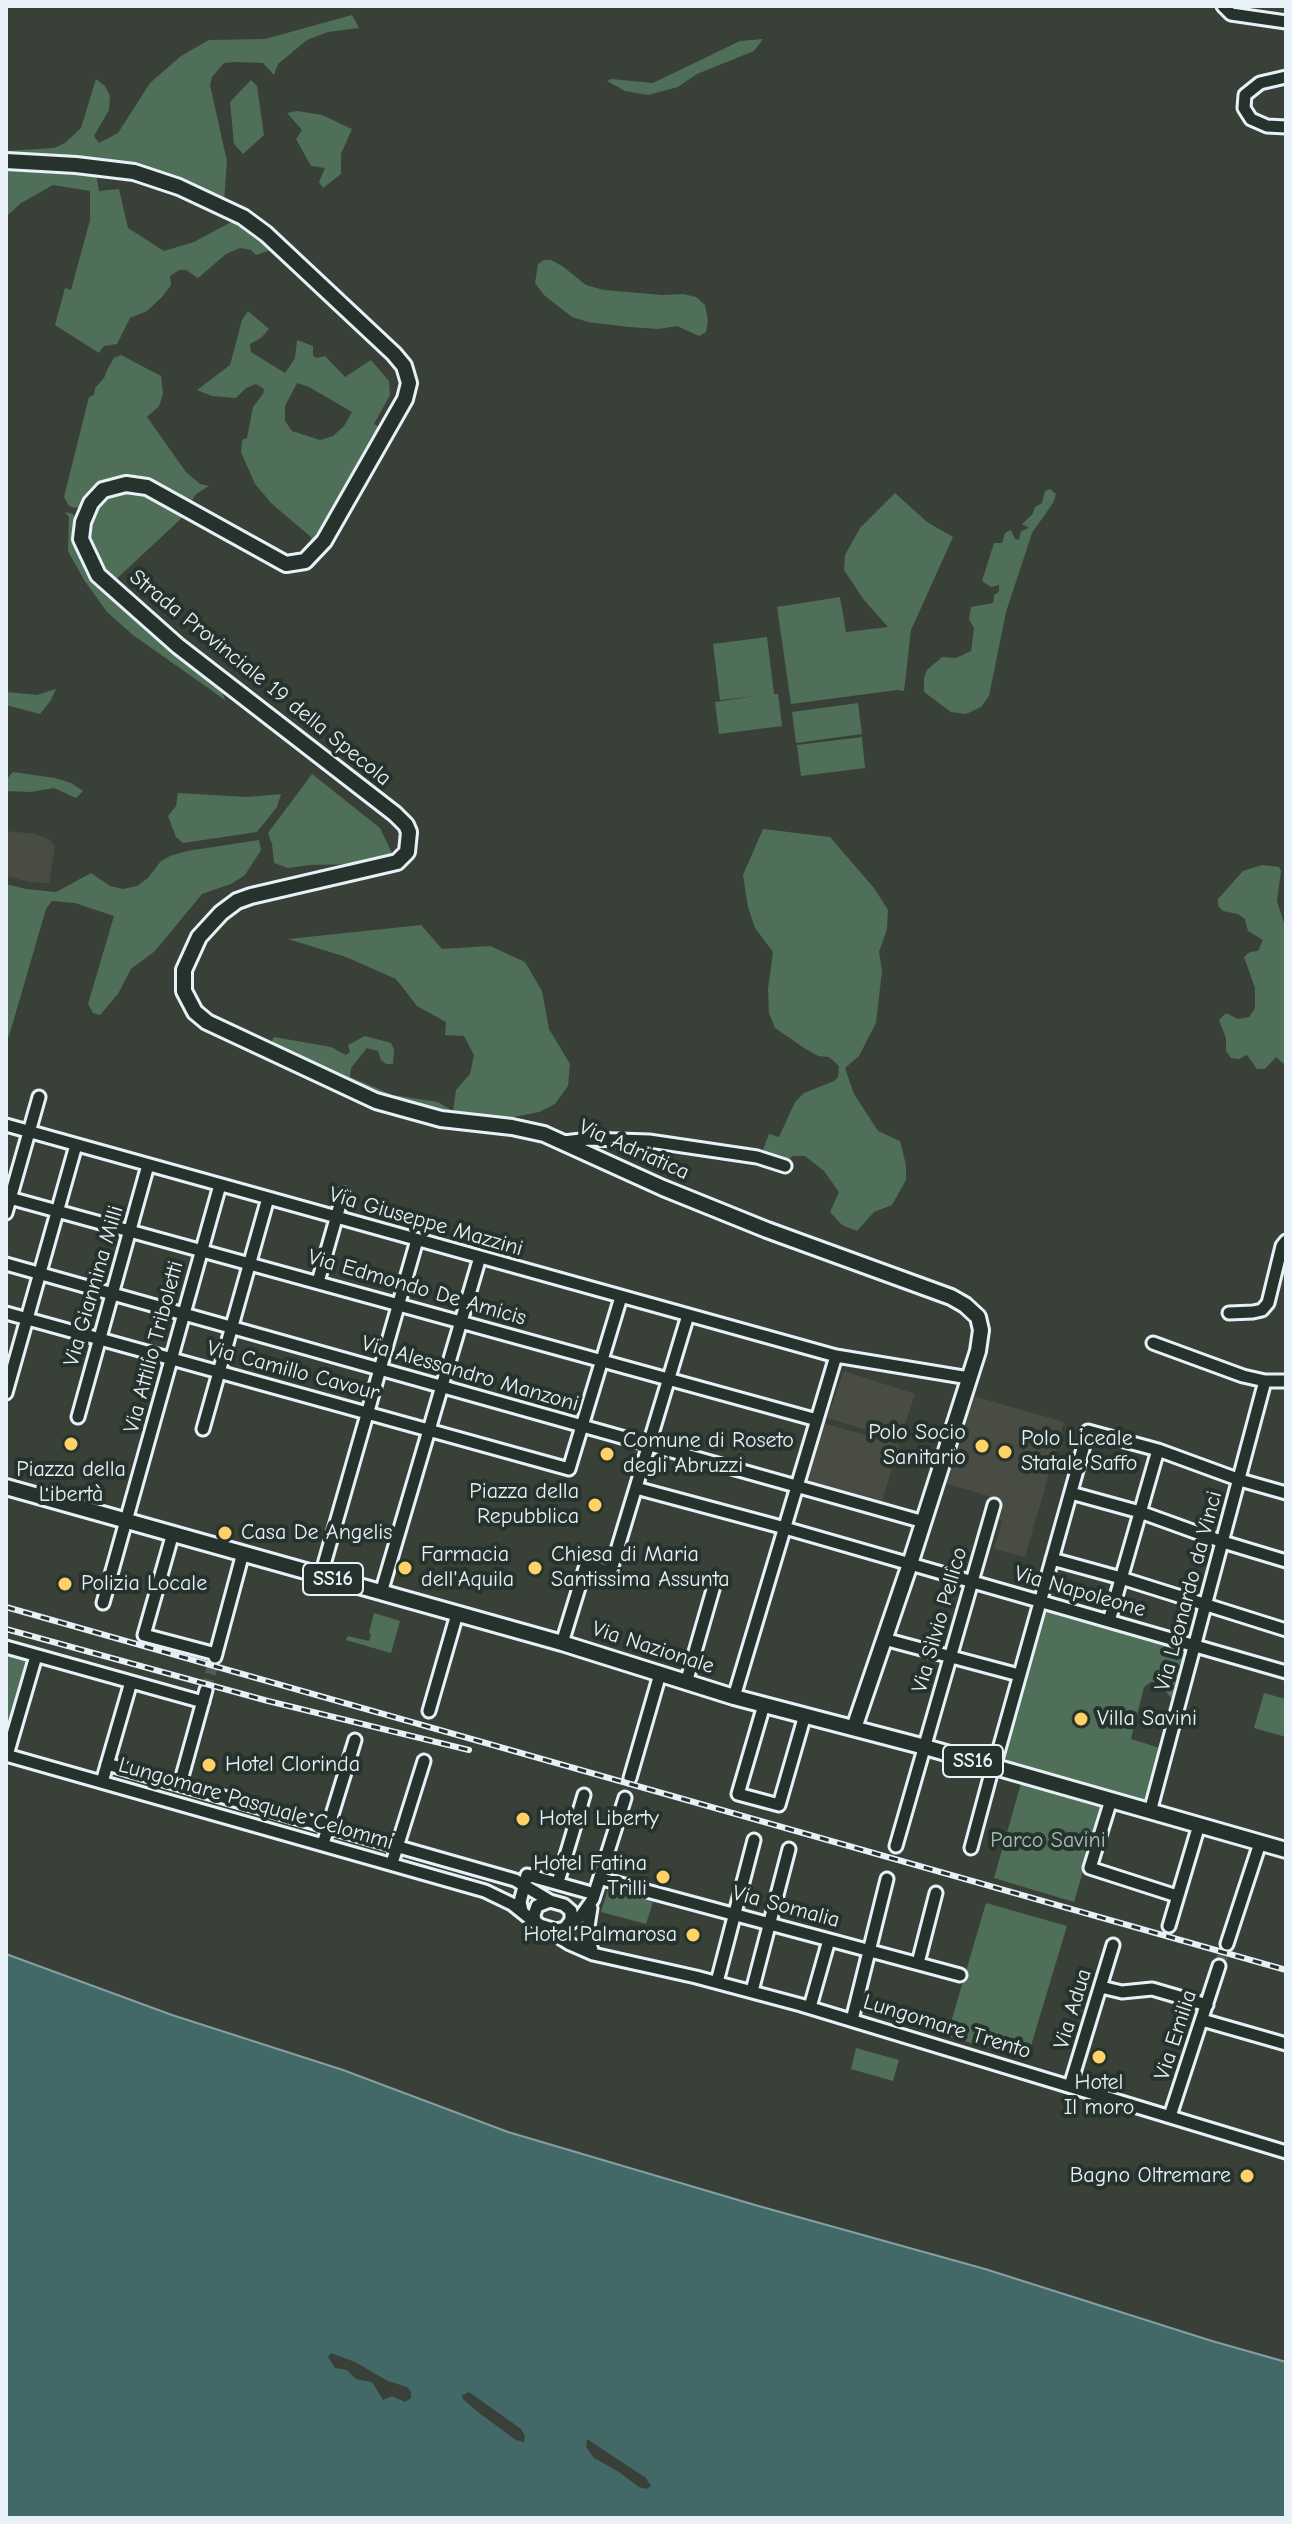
<!DOCTYPE html>
<html>
<head>
<meta charset="utf-8">
<style>
	body { margin:0 }
	#map { position:relative; width:1292px; height:2524px; overflow:hidden; background:#394038; font-family:"Comic Neue",sans-serif }
	canvas { display:block }
	.frame { position:absolute; inset:0; border:8px solid #e8f1f8; pointer-events:none }
</style>
</head>
<body>
<div id="map">
<canvas width="1292" height="2524"></canvas>
<div class="frame"></div>
</div>
<script>
const context = document.querySelector('canvas').getContext('2d');
context.lineJoin = 'round';
function fill(path, color) { context.fillStyle = color; context.fill(path, 'evenodd'); }
const poly = rows => new Path2D(rows.map(r => 'M' + r).join(''));
function strokePath(path, color, width, dash) { context.strokeStyle = color; context.lineWidth = width; context.lineCap = dash ? 'butt' : 'round'; context.setLineDash(dash || []); context.stroke(path); }
function label(font, color, halo, rows, align = 'center') {
  context.font = font + ' "Comic Neue",sans-serif'; context.lineWidth = 8; context.setLineDash([]); context.textBaseline = 'middle'; context.strokeStyle = halo; context.fillStyle = color; for (const [text, x, y, turn = 0] of rows) {
    context.save(); context.translate(x, y); context.rotate((+turn || 0) * Math.PI / 180); context.textAlign = isNaN(turn) ? turn : align; if (halo) context.strokeText(text, 0, 0); context.fillText(text, 0, 0); context.restore();
  }
}
fill(poly([
	[6,831,36,834,50,840,55,847,49,883,29,882,6,876],
	[844,1371,915,1394,900,1440,827,1418],
	[973,1396,1064,1422,1025,1557,994,1549,1002,1521,993,1518,998,1499,945,1483],
	[823,1423,899,1445,881,1505,805,1483]
]), '#494c43');
fill(poly([
	[352,15,359,28,328,32,307,40,278,64,274,75,263,63,237,62,224,63,212,77,210,85,227,161,224,201,174,177,119,163,6,157,6,151,54,148,65,143,81,128,96,79,105,86,110,96,109,110,94,136,99,143,118,133,150,83,181,56,209,40,265,39],
	[763,39,754,51,697,74,678,87,648,95,625,91,607,81,611,79,653,83,740,41],
	[251,80,257,86,264,135,243,154,234,144,230,102],
	[297,111,322,115,352,129,341,154,341,174,323,188,319,182,325,168,311,166,296,139,302,130,287,113],
	[6,171,96,173,99,191,119,189,128,228,164,251,194,242,235,220,261,238,271,250,256,255,251,250,240,248,226,254,198,278,186,270,179,270,170,276,171,285,162,297,147,311,130,318,117,344,104,346,99,353,55,325,65,288,71,290,90,220,90,191,53,185,21,203,8,215,6,220],
	[544,260,551,260,562,266,586,285,604,290,662,295,683,294,696,297,705,305,708,320,706,332,699,336,677,326,659,329,629,327,588,322,572,317,544,295,535,283,538,264],
	[248,311,269,329,261,338,250,344,251,352,285,373,295,358,297,340,313,346,313,356,317,358,325,356,345,377,371,360,389,381,390,395,374,424,384,430,308,557,302,550,312,542,311,537,272,504,255,484,241,452,242,440,247,438,253,407,263,394,264,389,256,384,246,388,236,398,212,396,197,390,230,365,242,320],
	[297,383,309,387,352,412,344,426,333,436,320,440,292,431,285,421,285,406],
	[121,355,161,376,163,394,159,406,147,417,186,472,200,484,209,486,196,494,189,505,151,483,92,495,82,506,75,508,69,506,64,497,89,397,94,395,95,388,104,378,108,368,114,358],
	[1050,489,1056,494,1053,503,1032,533,1006,612,989,696,981,707,966,714,951,712,924,692,924,678,927,670,942,657,956,658,971,651,974,628,969,619,971,607,993,603,994,595,999,592,999,585,991,587,982,581,994,543,1002,543,1005,533,1011,530,1015,539,1019,540,1021,531,1029,528,1022,524,1032,515,1035,507,1042,503,1045,491],
	[121,490,138,490,185,515,112,583,102,572,89,544,87,529,96,505,106,496],
	[895,493,927,522,953,537,911,630,904,691,897,690,791,704,777,607,840,597,846,632,888,627,864,600,844,570,845,555,860,528],
	[65,512,73,514,77,521,76,547,103,591,153,636,222,691,225,700,133,635,107,612,84,580,68,551,69,517],
	[767,637,774,694,778,694,782,726,719,734,715,702,756,696,720,700,713,644],
	[56,689,51,700,40,714,6,705,6,692,37,695],
	[858,703,862,734,796,743,792,712],
	[862,737,865,768,801,776,797,745],
	[13,772,55,778,71,783,83,791,76,798,54,788,31,792,6,791,6,780],
	[312,774,380,828,392,853,364,864,309,865,288,868,274,863,272,844,268,833],
	[178,793,247,797,281,794,277,807,257,832,183,843,176,837,168,816,176,806],
	[763,829,830,837,874,888,888,910,887,929,879,952,882,971,876,1023,859,1056,845,1068,854,1094,878,1131,900,1141,906,1165,906,1180,892,1205,874,1212,857,1231,842,1225,830,1212,839,1192,824,1171,805,1156,793,1156,782,1164,761,1155,769,1134,779,1137,795,1102,804,1093,834,1081,838,1077,839,1066,829,1057,818,1056,804,1048,775,1028,769,1013,768,989,773,952,755,928,748,907,743,875],
	[259,840,261,850,245,875,231,884,202,894,155,951,131,969,118,994,100,1015,93,1013,88,1004,114,916,75,903,52,901,46,909,9,1036,6,1037,6,884,26,889,56,892,91,873,110,886,123,889,137,886,148,878,161,861,170,856,187,851],
	[1262,865,1279,867,1281,871,1277,901,1286,930,1286,1066,1276,1057,1265,1069,1257,1069,1247,1055,1239,1059,1231,1058,1226,1051,1226,1038,1219,1020,1226,1013,1238,1019,1249,1017,1255,1008,1255,988,1244,957,1250,952,1258,951,1263,940,1248,931,1245,919,1238,914,1223,911,1218,906,1218,899,1243,871],
	[421,925,442,949,490,946,525,962,542,991,549,1029,570,1064,568,1086,555,1104,539,1112,514,1117,481,1118,453,1112,451,1119,399,1108,269,1046,274,1037,331,1047,346,1055,350,1052,348,1045,365,1036,391,1043,394,1049,393,1064,386,1064,381,1060,378,1051,367,1048,351,1068,350,1077,393,1095,438,1102,453,1111,456,1090,470,1074,474,1055,464,1036,445,1035,446,1022,417,1006,396,979,346,957,288,939],
	[1041,1604,1192,1647,1174,1701,1157,1682,1151,1682,1144,1687,1131,1739,1163,1749,1149,1803,1001,1760],
	[374,1613,400,1621,391,1653,346,1640,348,1636,369,1641,371,1634,369,1633],
	[6,1651,32,1658,10,1734,6,1733],
	[1264,1693,1286,1699,1286,1737,1254,1728],
	[1022,1780,1103,1803,1074,1902,994,1878],
	[608,1889,653,1902,646,1924,601,1912],
	[986,1903,1067,1926,1027,2059,947,2036],
	[856,2048,899,2060,893,2081,851,2069]
]), '#4f6f59');
const water = poly([
	[6,1954,172,2015,343,2070,508,2132,755,2205,985,2269,1212,2341,1286,2362,1286,2518,6,2518,6,1954]
]);
fill(water, '#436868');
strokePath(water, '#859fa2', 2);
fill(poly([
	[331,2353,355,2362,388,2381,407,2387,411,2392,411,2398,405,2402,392,2396,383,2400,372,2382,356,2379,347,2370,335,2368,328,2357],
	[469,2392,521,2429,525,2436,524,2442,516,2440,479,2413,463,2399,462,2395],
	[587,2439,646,2478,651,2486,646,2489,639,2487,619,2472,594,2458,586,2447]
]), '#394038');
strokePath(poly([
	[206,1690,215,1657],
	[1219,1966,1227,1944]
]), '#535b55', 11, [11, 5.5]);
const minor = poly([
	[1223,6,1231,14,1286,22],
	[1286,77,1260,83,1245,95,1244,108,1251,119,1267,126,1286,127],
	[6,1125,836,1356,969,1378],
	[564,1142,589,1139,649,1141,757,1157,785,1166],
	[6,1197,817,1420],
	[6,1213,39,1097],
	[6,1264,924,1522],
	[318,1282,343,1194],
	[6,1313,569,1469,621,1297],
	[1229,1313,1253,1312,1262,1310,1268,1303,1282,1246,1286,1241],
	[1153,1343,1243,1376,1265,1381,1286,1381],
	[6,1393,76,1145],
	[78,1417,148,1165],
	[203,1429,268,1198],
	[636,1488,785,1528,1286,1672],
	[1071,1493,1140,1512,1223,1542,1286,1561],
	[173,1533,144,1635,216,1654],
	[1052,1559,1121,1578,1286,1630],
	[321,1575,417,1240],
	[608,1580,688,1315],
	[381,1593,480,1257],
	[103,1603,220,1185],
	[1109,1621,1158,1450],
	[884,1639,1019,1675],
	[562,1643,586,1565,610,1572],
	[6,1647,203,1702],
	[215,1657,243,1553],
	[686,1683,714,1586],
	[734,1697,836,1356],
	[764,1705,738,1794,779,1805,805,1715],
	[429,1711,457,1614],
	[6,1755,485,1891,512,1904,537,1924],
	[7,1755,36,1656],
	[107,1764,515,1880,550,1901],
	[994,1767,1088,1431,1158,1450,1240,1480,1286,1493],
	[630,1778,660,1674],
	[102,1782,131,1682],
	[180,1784,206,1690],
	[1111,1800,1090,1868,1177,1896],
	[1150,1812,1265,1381],
	[323,1844,355,1740],
	[896,1846,994,1505],
	[971,1848,993,1766],
	[392,1863,424,1761],
	[602,1879,960,1975],
	[558,1882,584,1795],
	[550,1901,564,1905,571,1911,571,1920,565,1928,556,1930,540,1925,535,1921,534,1915,537,1906,550,1901],
	[591,1908,587,1933,593,1954],
	[522,1911,520,1902,527,1875,588,1892],
	[540,1925,570,1944,593,1954,696,1977,801,2005,1286,2152],
	[568,1925,581,1916,593,1899,625,1798],
	[1169,1926,1199,1825],
	[1227,1944,1260,1843],
	[918,1963,936,1893],
	[717,1982,754,1840],
	[1101,1987,1122,1992,1152,1989,1207,2005],
	[752,1991,789,1849],
	[810,2007,829,1940],
	[852,2020,887,1879],
	[1202,2020,1286,2044],
	[1070,2086,1113,1945],
	[1170,2116,1219,1966]
]);
const major = poly([
	[6,161,76,165,134,172,179,187,243,217,266,234,394,354,404,366,409,383,405,399,324,541,305,561,286,564,147,487,126,484,103,490,91,503,83,522,81,539,98,575,178,646,395,814,406,825,409,832,407,852,397,862,251,896,237,901,221,913,199,937,184,970,184,991,195,1012,207,1022,376,1101,441,1119,512,1127,544,1134,663,1188,767,1230,951,1297,965,1305,978,1317,981,1330,978,1351,910,1564,854,1728],
	[6,1487,562,1643,734,1697,925,1747,1286,1850]
]);
strokePath(minor, '#e8f1f8', 17);
strokePath(major, '#e8f1f8', 20);
strokePath(minor, '#26332d', 11);
strokePath(major, '#26332d', 14);
const rail = poly([
	[6,1607,1286,1970],
	[6,1629,268,1701,469,1750]
]);
strokePath(rail, '#e8f1f8', 6);
strokePath(rail, '#26332d', 3, [9]);
for (const [x, y, r, color] of [
	[71,1444,8,"#ffd166"],
	[982,1446,8,"#ffd166"],
	[1005,1452,8,"#ffd166"],
	[607,1454,8,"#ffd166"],
	[595,1505,8,"#ffd166"],
	[225,1533,8,"#ffd166"],
	[405,1568,8,"#ffd166"],
	[535,1568,8,"#ffd166"],
	[65,1584,8,"#ffd166"],
	[1081,1719,8,"#ffd166"],
	[209,1765,8,"#ffd166"],
	[523,1819,8,"#ffd166"],
	[663,1877,8,"#ffd166"],
	[693,1935,8,"#ffd166"],
	[1099,2057,8,"#ffd166"],
	[1247,2176,8,"#ffd166"]
]) { const dot = new Path2D(); dot.arc(x, y, r, 0, 2 * Math.PI); context.fillStyle = color; context.fill(dot); strokePath(dot, '#26332d', 3); }
for (const [x, y, w] of [
	[333,1579,60],
	[973,1761,60]
]) { const box = new Path2D(); box.roundRect(x - w / 2, y - 16, w, 32, 6); context.fillStyle = '#26332d'; context.fill(box); strokePath(box, '#e8f1f8', 2); }
label('bold 20px', '#e8f1f8', null, [
	["SS16",333,1579],
	["SS16",973,1761]
]);
label('22px', '#e8f1f8', '#26332d', [
	["Strada Provinciale 19 della Specola",260,678,39],
	["Via Adriatica",634,1150,24],
	["Via Giuseppe Mazzini",426,1222,16],
	["Via Giannina Milli",94,1286,-74],
	["Via Edmondo De Amicis",417,1288,16],
	["Via Attilio Triboletti",154,1347,-75],
	["Via Camillo Cavour",293,1371,15],
	["Via Alessandro Manzoni",470,1374,16],
	["Via Leonardo da Vinci",1189,1591,-75],
	["Via Napoleone",1080,1592,16],
	["Via Silvio Pellico",940,1620,-74],
	["Via Nazionale",653,1648,18],
	["Lungomare Pasquale Celommi",256,1804,16],
	["Via Somalia",786,1907,15],
	["Via Adua",1073,2009,-73],
	["Lungomare Trento",947,2027,17],
	["Via Emilia",1176,2035,-72]
]);
label('22px', '#e8f1f8', '#26332d', [
	["Polo Socio",966,1433,"right"],
	["Sanitario",966,1458,"right"],
	["Polo Liceale",1021,1439],
	["Statale Saffo",1021,1464],
	["Comune di Roseto",623,1441],
	["degli Abruzzi",623,1466],
	["Piazza della",71,1470,"center"],
	["Libertà",71,1495,"center"],
	["Piazza della",579,1492,"right"],
	["Repubblica",579,1517,"right"],
	["Casa De Angelis",241,1533],
	["Farmacia",421,1555],
	["dell'Aquila",421,1580],
	["Chiesa di Maria",551,1555],
	["Santissima Assunta",551,1580],
	["Polizia Locale",81,1584],
	["Villa Savini",1097,1719],
	["Hotel Clorinda",225,1765],
	["Hotel Liberty",539,1819],
	["Hotel Fatina",647,1864,"right"],
	["Trilli",647,1889,"right"],
	["Hotel Palmarosa",677,1935,"right"],
	["Hotel",1099,2083,"center"],
	["Il moro",1099,2108,"center"],
	["Bagno Oltremare",1231,2176,"right"]
], 'left');
label('22px', '#abbdb8', '#26332d', [
	["Parco Savini",1048,1841]
]);
</script>
</body>
</html>
